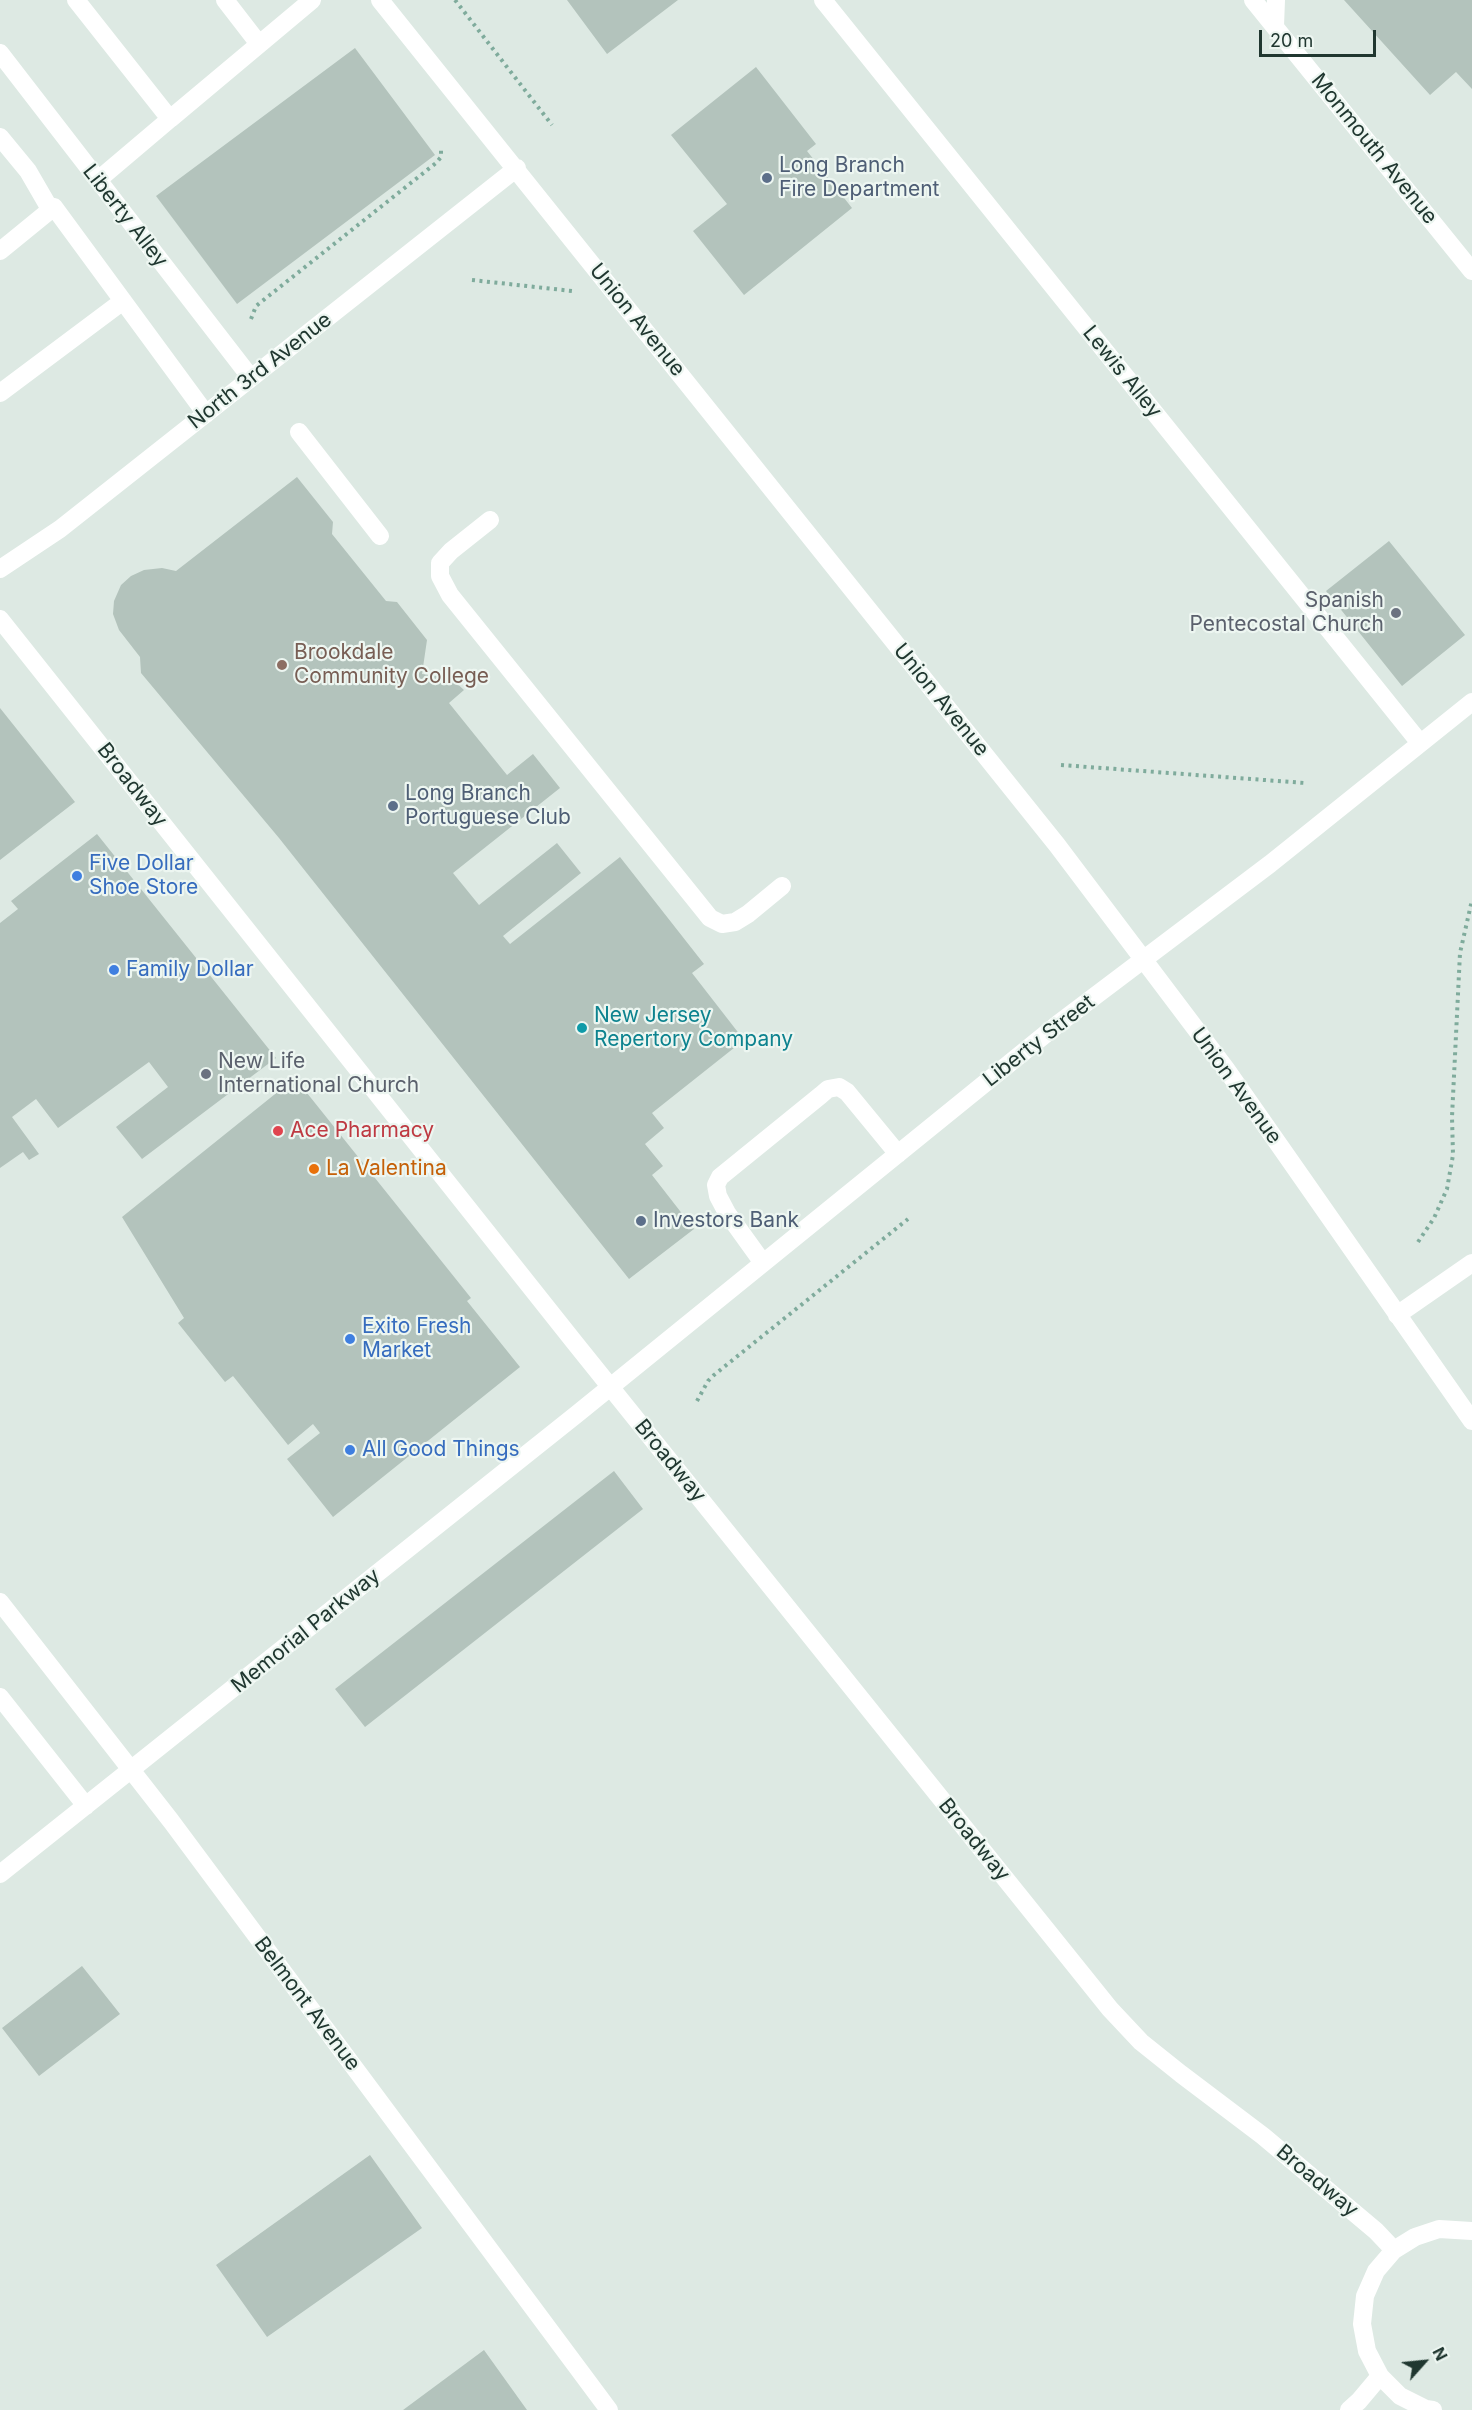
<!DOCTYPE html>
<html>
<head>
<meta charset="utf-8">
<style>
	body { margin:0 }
	#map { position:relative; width:1472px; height:2410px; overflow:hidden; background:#dde9e3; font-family:Inter,sans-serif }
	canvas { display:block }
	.north { position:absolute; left:1394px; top:2332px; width:60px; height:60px; -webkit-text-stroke:4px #edf6f1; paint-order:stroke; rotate:63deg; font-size:16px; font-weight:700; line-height:24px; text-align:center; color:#203730 }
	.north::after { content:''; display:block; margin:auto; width:21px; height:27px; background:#203730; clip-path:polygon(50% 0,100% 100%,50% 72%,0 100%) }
	.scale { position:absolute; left:1259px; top:30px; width:117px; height:27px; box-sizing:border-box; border:3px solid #203730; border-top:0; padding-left:8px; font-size:18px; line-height:21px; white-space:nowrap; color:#203730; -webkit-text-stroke:4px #edf6f1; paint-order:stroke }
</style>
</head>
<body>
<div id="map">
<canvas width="1472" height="2410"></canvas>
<div class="north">N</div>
<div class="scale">20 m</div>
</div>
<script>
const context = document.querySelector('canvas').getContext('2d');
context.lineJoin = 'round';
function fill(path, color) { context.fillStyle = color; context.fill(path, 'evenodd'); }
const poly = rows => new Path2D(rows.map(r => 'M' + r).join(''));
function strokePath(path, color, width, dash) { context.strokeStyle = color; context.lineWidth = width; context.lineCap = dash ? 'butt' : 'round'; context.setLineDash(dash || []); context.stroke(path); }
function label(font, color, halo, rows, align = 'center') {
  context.font = font + ' Inter,sans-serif'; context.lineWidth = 4.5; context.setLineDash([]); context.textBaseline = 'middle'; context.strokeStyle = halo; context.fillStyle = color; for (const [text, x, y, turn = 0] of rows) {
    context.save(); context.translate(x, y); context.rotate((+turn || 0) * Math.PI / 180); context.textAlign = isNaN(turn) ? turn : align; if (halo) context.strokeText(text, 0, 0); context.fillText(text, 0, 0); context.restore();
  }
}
fill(poly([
	[567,0,678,0,607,54],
	[1344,0,1472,0,1472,89,1456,72,1430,95],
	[355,48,435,155,237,304,156,196],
	[756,67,816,144,807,151,852,208,744,295,693,231,727,204,671,135],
	[297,477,333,522,332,534,386,601,397,602,427,640,422,674,451,678,464,690,449,703,507,775,533,754,560,788,453,873,479,905,557,843,581,873,503,936,510,944,620,857,704,964,692,973,744,1040,652,1113,664,1128,645,1144,663,1166,652,1175,694,1229,629,1279,279,838,141,673,140,657,119,630,113,614,114,601,121,585,131,576,144,570,162,568,176,571],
	[1389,541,1465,635,1402,686,1326,591],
	[0,708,75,802,0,860],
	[97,834,276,1058,142,1159,116,1127,168,1087,149,1062,58,1128,36,1099,12,1117,39,1154,29,1160,23,1152,0,1168,0,923,18,909,11,901],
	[295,1078,471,1298,467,1301,520,1367,333,1517,287,1459,320,1433,313,1424,288,1445,233,1376,225,1382,178,1323,184,1318,122,1217],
	[614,1471,643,1509,365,1727,335,1689],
	[82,1966,120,2014,39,2076,2,2028],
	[370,2155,422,2228,267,2337,216,2265],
	[484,2350,527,2410,403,2410]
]), '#b3c3bc');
strokePath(poly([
	[455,0,552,125],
	[472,280,572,291],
	[251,319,256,306,436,163,441,157,441,148],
	[1061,765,1305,783],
	[1418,1242,1434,1218,1447,1189,1453,1155,1452,1117,1460,953,1472,900],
	[697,1401,708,1381,714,1375,908,1219]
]), '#7fab9c', 4, [3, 4.5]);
strokePath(poly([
	[76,0,170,119,312,0],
	[225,0,259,44],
	[380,0,1057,845,1226,1069,1472,1421],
	[823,0,1420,743],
	[1253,0,1472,271],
	[1275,26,1276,0],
	[0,53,251,378],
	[0,137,28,171,50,209],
	[98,180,170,119],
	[0,251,54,207,206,414],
	[0,393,123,301],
	[299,432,380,536],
	[490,520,451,551,440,563,440,576,450,595,710,918,722,924,735,922,748,914,782,886],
	[0,569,60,529,517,168],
	[0,619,575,1343,1110,2009,1141,2042,1181,2074,1263,2136,1376,2231,1394,2250],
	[763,1263,727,1213,718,1196,716,1185,720,1177,821,1095,828,1089,839,1087,847,1092,898,1154],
	[1397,1315,1472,1263],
	[0,1602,171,1821,609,2410],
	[0,1697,86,1806],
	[0,1874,577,1414,1058,1024,1270,864,1472,702],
	[1349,2410,1359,2401,1380,2376],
	[1433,2410,1426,2409,1400,2396,1380,2376,1367,2351,1362,2324,1365,2296,1376,2271,1394,2250,1415,2237,1439,2229,1472,2231]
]), '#fff', 18);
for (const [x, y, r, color] of [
	[767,178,6,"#5c6f8a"],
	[1396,613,6,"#6b7280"],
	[282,665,6,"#8d6e63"],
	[393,806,6,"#5c6f8a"],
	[77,876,6,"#3f7fe0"],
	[114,970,6,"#3f7fe0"],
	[582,1028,6,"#0f9aa8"],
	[206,1074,6,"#6b7280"],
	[278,1131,6,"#e0444e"],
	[314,1169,6,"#e8710a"],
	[641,1221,6,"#5c6f8a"],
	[350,1339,6,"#3f7fe0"],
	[350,1450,6,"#3f7fe0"]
]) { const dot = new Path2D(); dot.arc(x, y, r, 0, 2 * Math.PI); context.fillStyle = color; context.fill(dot); strokePath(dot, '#edf6f1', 2); }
label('21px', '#203730', '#edf6f1', [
	["Monmouth Avenue",1374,149,51],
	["Liberty Alley",125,216,52],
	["Union Avenue",637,320,51],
	["North 3rd Avenue",260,371,-38],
	["Lewis Alley",1122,372,51],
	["Union Avenue",941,700,51],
	["Broadway",132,785,52],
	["Liberty Street",1039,1041,-38],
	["Union Avenue",1236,1086,54],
	["Broadway",670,1461,51],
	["Memorial Parkway",306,1631,-39],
	["Broadway",974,1840,51],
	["Belmont Avenue",307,2004,53],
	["Broadway",1317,2181,40]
]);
label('21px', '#4e5e75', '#edf6f1', [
	["Long Branch",779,166],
	["Fire Department",779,190],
	["Long Branch",405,794],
	["Portuguese Club",405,818],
	["Investors Bank",653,1221]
], 'left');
label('21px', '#5b616d', '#edf6f1', [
	["Spanish",1384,601],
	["Pentecostal Church",1384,625],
	["New Life",218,1062,"left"],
	["International Church",218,1086,"left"]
], 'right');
label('21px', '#785e54', '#edf6f1', [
	["Brookdale",294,653],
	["Community College",294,677]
], 'left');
label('21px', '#366cbe', '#edf6f1', [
	["Five Dollar",89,864],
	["Shoe Store",89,888],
	["Family Dollar",126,970],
	["Exito Fresh",362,1327],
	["Market",362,1351],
	["All Good Things",362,1450]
], 'left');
label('21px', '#0d838f', '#edf6f1', [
	["New Jersey",594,1016],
	["Repertory Company",594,1040]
], 'left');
label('21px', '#be3a42', '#edf6f1', [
	["Ace Pharmacy",290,1131]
], 'left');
label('21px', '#c56008', '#edf6f1', [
	["La Valentina",326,1169]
], 'left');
</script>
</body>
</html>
